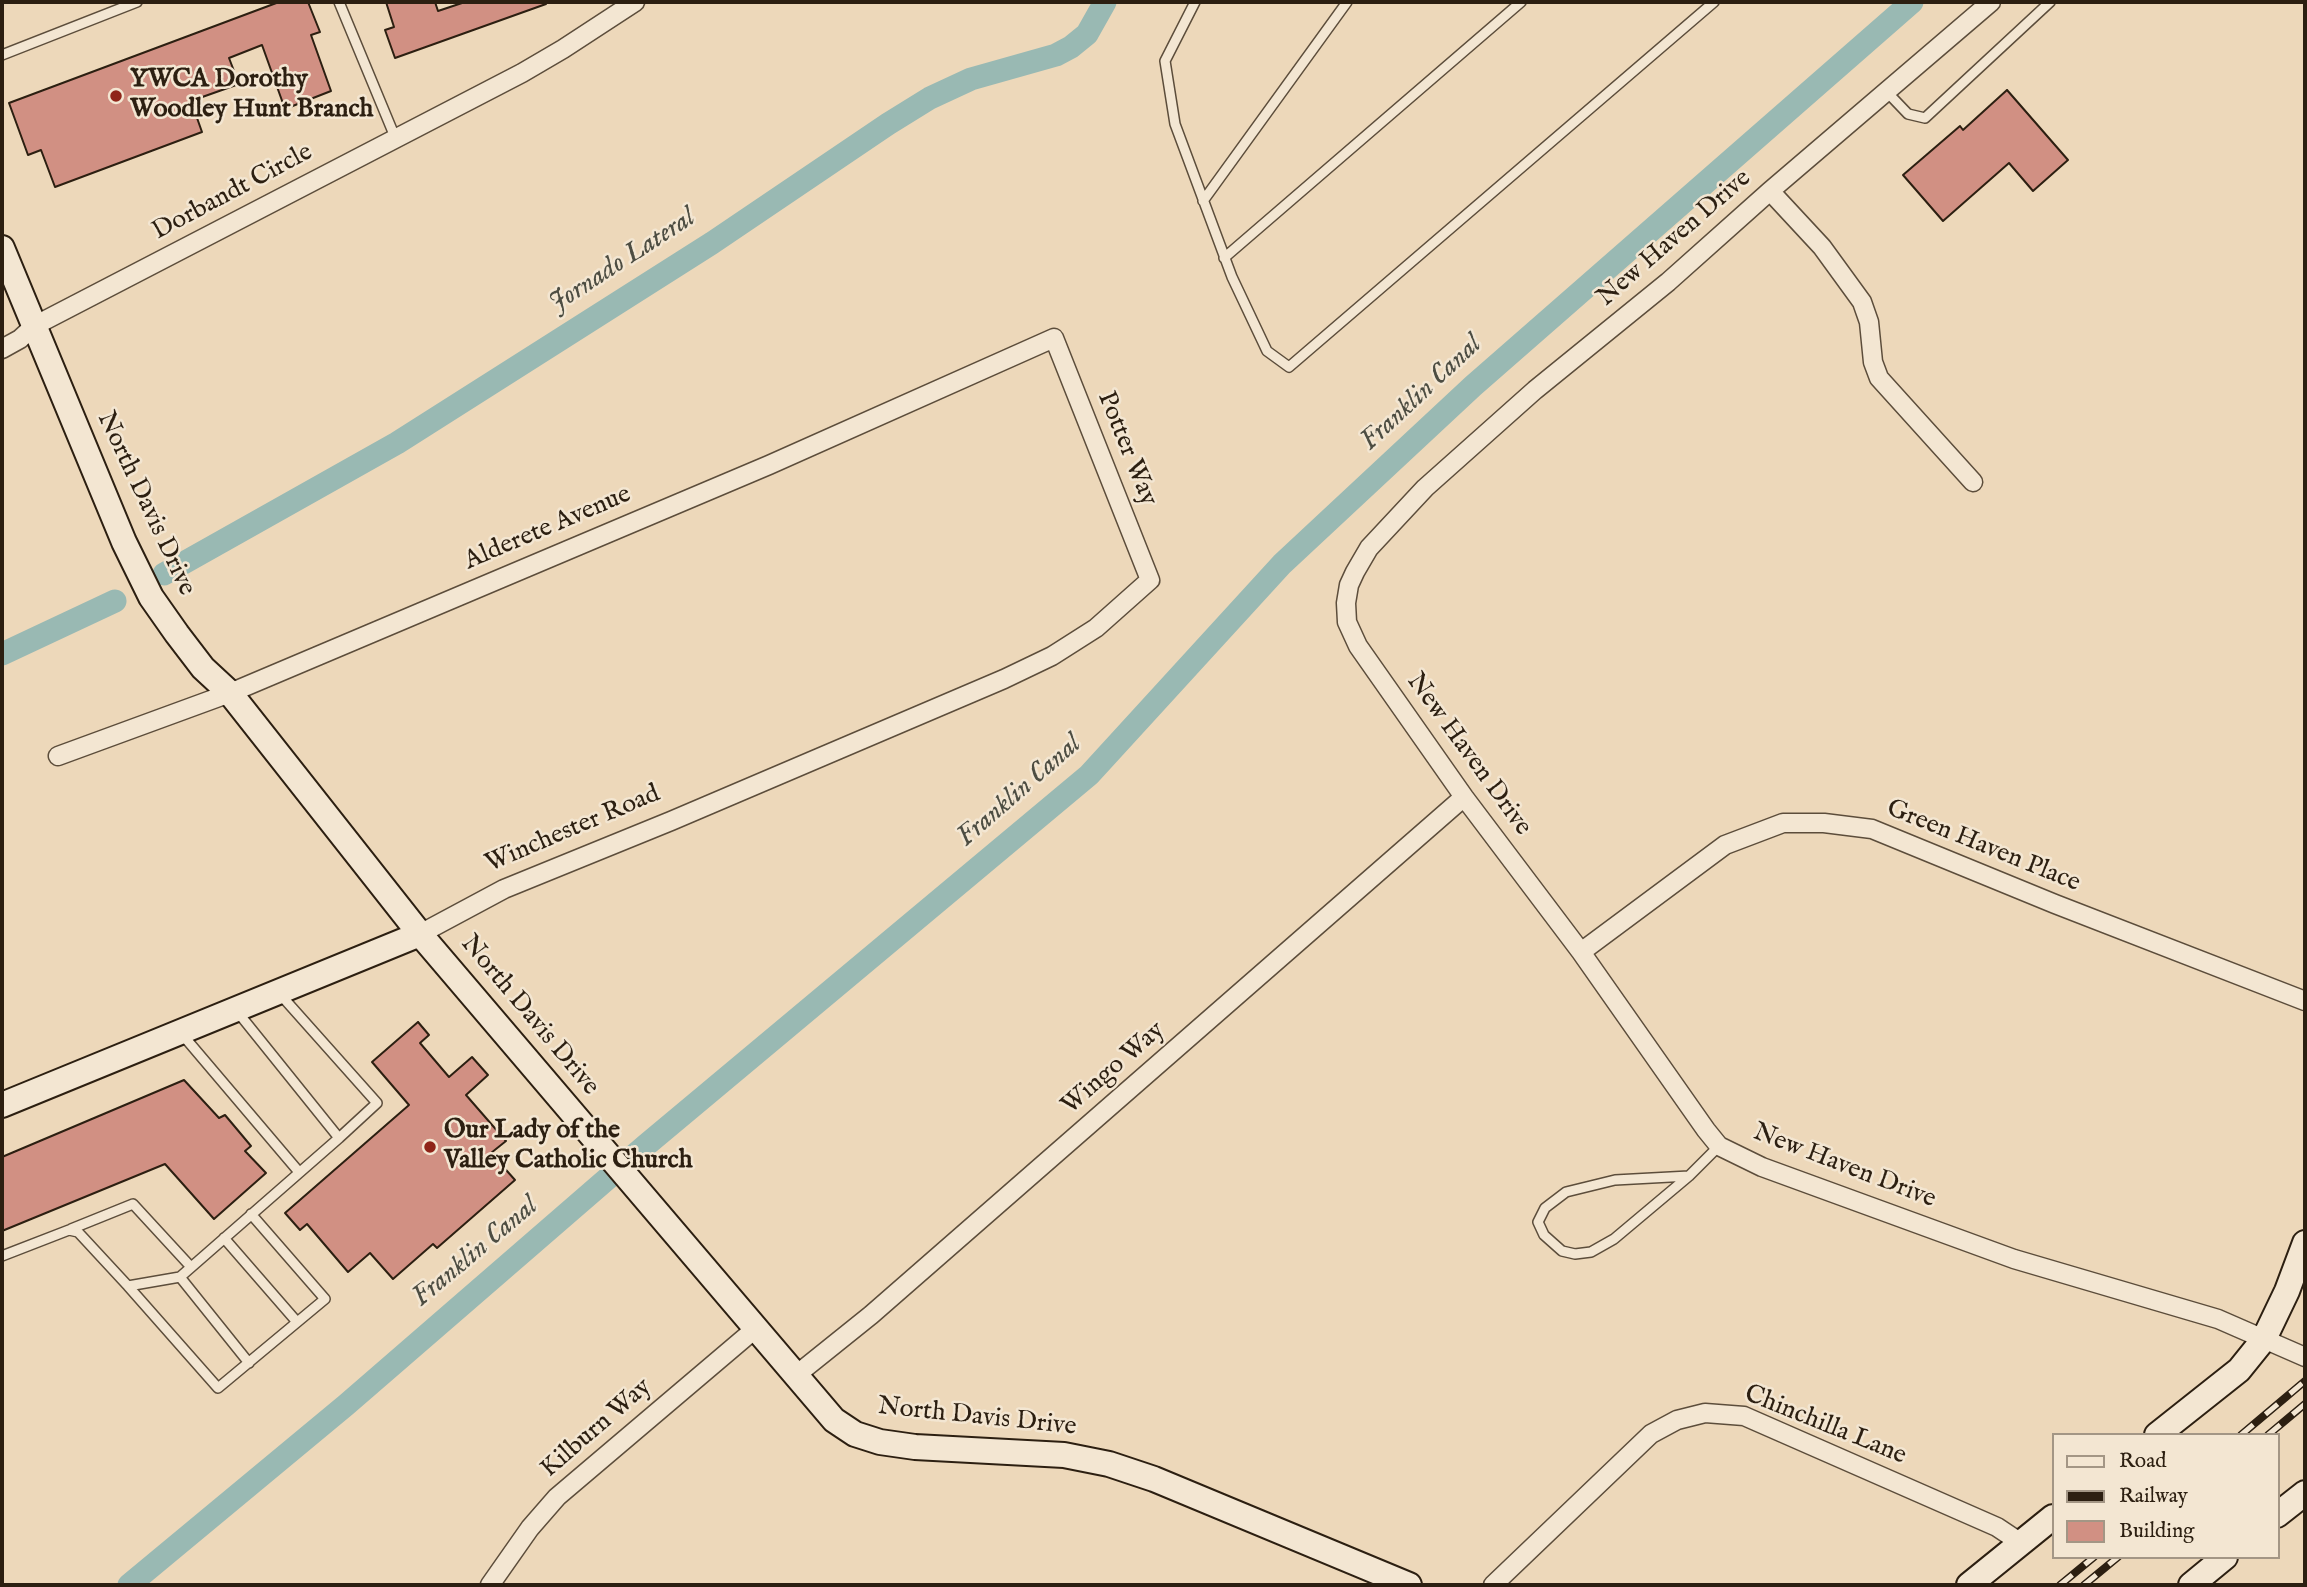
<!DOCTYPE html>
<html>
<head>
<meta charset="utf-8">
<style>
	body { margin:0 }
	#map { position:relative; width:2307px; height:1587px; overflow:hidden; background:#edd8ba; font-family:"IM FELL English",serif }
	canvas { display:block }
	.frame { position:absolute; inset:0; border:4px solid #2c1f11; pointer-events:none }
	.legend { position:absolute; left:2052px; top:1433px; width:228px; height:126px; box-sizing:border-box; background:#f3e6d2; border:2px solid #a39685; margin:0; padding:9px 12px; list-style:none; font-size:21px; color:#2c1f11 }
	.legend li { display:flex; align-items:center; gap:14px; height:35px }
	.legend b { width:35px; border:2px solid #a39685 }
</style>
</head>
<body>
<div id="map">
<canvas width="2307" height="1587"></canvas>
<div class="frame"></div>
<ul class="legend">
<li><b style="height:9px;background:#f3e6d2"></b>Road</li>
<li><b style="height:9px;background:#2c1f11"></b>Railway</li>
<li><b style="height:19px;background:#d19083"></b>Building</li>
</ul>
</div>
<script>
const context = document.querySelector('canvas').getContext('2d');
context.lineJoin = 'round';
const poly = rows => new Path2D(rows.map(r => 'M' + r).join(''));
function strokePath(path, color, width, dash) { context.strokeStyle = color; context.lineWidth = width; context.lineCap = dash ? 'butt' : 'round'; context.setLineDash(dash || []); context.stroke(path); }
function fill(path, color) { context.fillStyle = color; context.fill(path, 'evenodd'); }
function label(font, color, halo, rows, align = 'center') {
  context.font = font + ' "IM FELL English",serif'; context.lineWidth = 5; context.setLineDash([]); context.textBaseline = 'middle'; context.strokeStyle = halo; context.fillStyle = color; for (const [text, x, y, turn = 0] of rows) {
    context.save(); context.translate(x, y); context.rotate((+turn || 0) * Math.PI / 180); context.textAlign = isNaN(turn) ? turn : align; if (halo) context.strokeText(text, 0, 0); context.fillText(text, 0, 0); context.restore();
  }
}
strokePath(poly([
	[164,574,397,443,712,243,888,124,930,98,971,79,1056,55,1071,47,1087,34,1105,2],
	[2,654,115,601],
	[129,1585,346,1405,645,1146,1089,775,1282,564,1473,386,1912,2]
]), '#99b9b3', 23);
const building = poly([
	[279,2,308,2,320,32,311,35,331,91,285,109,262,45,229,58,239,84,191,101,202,132,55,187,41,150,28,155,9,103,279,2],
	[386,2,435,2,438,11,465,2,545,2,546,4,395,58,385,30,394,27,386,2],
	[2007,90,2068,160,2033,191,2009,163,1943,221,1903,175,1960,126,1963,130,2007,90],
	[418,1022,429,1035,420,1043,449,1077,472,1057,488,1075,466,1095,506,1141,491,1153,515,1180,437,1248,433,1244,393,1279,370,1253,348,1272,307,1224,300,1230,285,1213,409,1105,372,1062,418,1022],
	[184,1080,219,1118,225,1115,251,1146,245,1151,266,1173,214,1219,165,1164,2,1231,2,1157,184,1080]
]);
fill(building, '#d19083');
strokePath(building, '#2c1f11', 2);
const lane = poly([
	[339,2,395,137],
	[1195,2,1165,61,1175,124,1232,277,1267,351,1289,367,1714,2],
	[2,55,137,2],
	[1886,91,1908,114,1925,118,2050,2],
	[1203,201,1347,2],
	[1224,258,1521,2],
	[279,993,377,1103,339,1138],
	[181,1033,299,1172],
	[1689,1176,1615,1180,1566,1192,1545,1208,1538,1222,1544,1235,1562,1251,1575,1254,1591,1252,1614,1239,1689,1176,1719,1146],
	[71,1229,133,1204,191,1267],
	[224,1238,297,1322],
	[2,1256,69,1230,78,1232,128,1286,180,1277,339,1138,236,1010],
	[180,1277,249,1363],
	[128,1286,218,1388,325,1299,251,1214]
]);
const street = poly([
	[1991,2,1770,191,1668,282,1535,390,1425,488,1369,548,1355,572,1349,585,1346,603,1347,622,1358,646,1464,797,1581,952,1706,1130,1719,1146,1762,1167,2014,1259,2218,1319,2305,1357],
	[1770,191,1822,247,1862,302,1869,322,1873,362,1879,378,1973,482],
	[2,349,20,339,34,326,522,73,563,49,635,2],
	[58,756,230,693,769,465,1054,338,1150,580,1096,628,1052,656,1004,679,671,821,504,889,420,934],
	[1581,952,1725,845,1783,823,1824,823,1872,829,2055,904,2305,1001],
	[795,1376,871,1315,1464,797],
	[490,1585,530,1528,557,1497,755,1329],
	[1493,1585,1651,1434,1677,1420,1705,1413,1744,1416,1997,1527,2021,1543]
]);
const secondary = poly([
	[2,248,124,542,151,597,177,634,203,668,230,693,420,934,834,1420,855,1434,880,1442,915,1447,1064,1455,1109,1464,1154,1479,1409,1585],
	[2,1105,420,934],
	[2157,1435,2239,1370,2264,1339,2287,1291,2305,1243],
	[2277,1515,2305,1493],
	[1969,1585,2053,1517],
	[2191,1585,2225,1557]
]);
strokePath(lane, '#5c4d3b', 12);
strokePath(street, '#5c4d3b', 21);
strokePath(secondary, '#2c1f11', 28);
strokePath(lane, '#f3e6d2', 9);
strokePath(street, '#f3e6d2', 18);
strokePath(secondary, '#f3e6d2', 24);
const rail = poly([
	[2241,1435,2305,1381],
	[2268,1435,2305,1404],
	[2060,1585,2094,1557],
	[2084,1585,2118,1557]
]);
strokePath(rail, '#2c1f11', 8);
strokePath(rail, '#f3e6d2', 5, [16]);
for (const [x, y, r, color] of [
	[116,96,7,"#8f2418"],
	[430,1147,7,"#8f2418"]
]) { const dot = new Path2D(); dot.arc(x, y, r, 0, 2 * Math.PI); context.fillStyle = color; context.fill(dot); strokePath(dot, '#f3e6d2', 2.5); }
label('bold 26px', '#2c1f11', '#f3e6d2', [
	["YWCA Dorothy",130,81],
	["Woodley Hunt Branch",130,111],
	["Our Lady of the",444,1132],
	["Valley Catholic Church",444,1162]
], 'left');
label('26px', '#2c1f11', '#f3e6d2', [
	["Dorbandt Circle",233,193,-28],
	["New Haven Drive",1675,239,-41],
	["Potter Way",1126,449,68],
	["North Davis Drive",145,504,65],
	["Alderete Avenue",548,529,-23],
	["New Haven Drive",1468,755,54],
	["Winchester Road",573,830,-23],
	["Green Haven Place",1983,847,22],
	["North Davis Drive",529,1016,50],
	["Wingo Way",1114,1069,-41],
	["New Haven Drive",1844,1167,21],
	["North Davis Drive",977,1418,6],
	["Chinchilla Lane",1825,1426,22],
	["Kilburn Way",597,1429,-41]
]);
label('italic 28px', '#4d4d42', '#f3e6d2', [
	["Jornado Lateral",623,262,-33],
	["Franklin Canal",1422,394,-43],
	["Franklin Canal",1020,792,-41],
	["Franklin Canal",476,1253,-40]
]);
</script>
</body>
</html>
